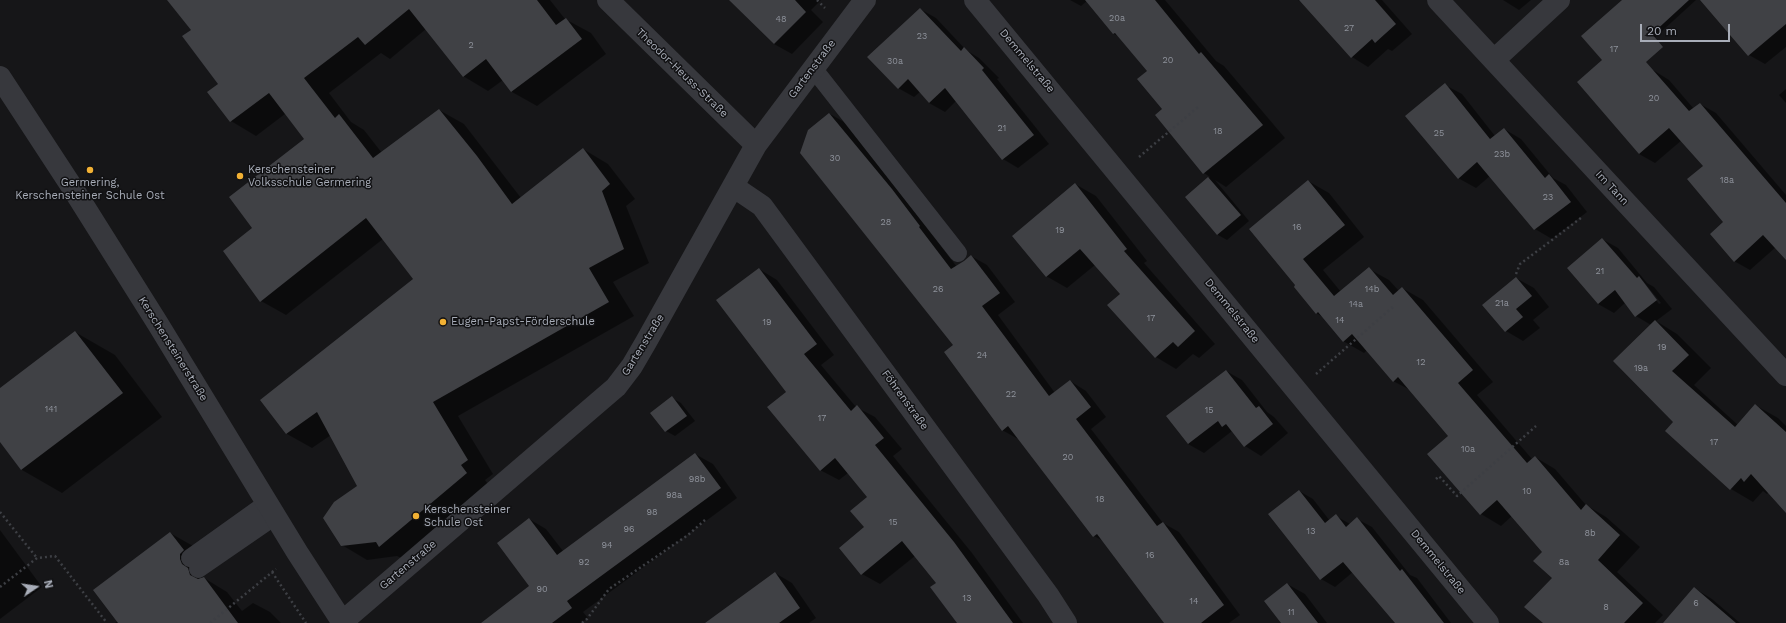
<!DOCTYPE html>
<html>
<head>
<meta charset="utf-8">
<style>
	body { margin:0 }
	#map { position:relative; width:1786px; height:623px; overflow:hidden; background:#161618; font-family:"Work Sans",sans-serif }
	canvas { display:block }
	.north { position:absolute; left:16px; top:567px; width:40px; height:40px; -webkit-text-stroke:3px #111113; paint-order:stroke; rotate:77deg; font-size:11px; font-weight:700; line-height:16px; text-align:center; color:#a8adb8 }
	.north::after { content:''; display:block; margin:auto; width:14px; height:18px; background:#a8adb8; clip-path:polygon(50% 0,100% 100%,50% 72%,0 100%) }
	.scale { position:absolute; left:1640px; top:24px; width:90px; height:18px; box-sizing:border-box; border:2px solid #a8adb8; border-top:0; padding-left:5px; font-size:12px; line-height:14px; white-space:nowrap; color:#a8adb8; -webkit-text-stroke:3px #111113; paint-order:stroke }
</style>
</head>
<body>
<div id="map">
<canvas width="1786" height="623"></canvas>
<div class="north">N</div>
<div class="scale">20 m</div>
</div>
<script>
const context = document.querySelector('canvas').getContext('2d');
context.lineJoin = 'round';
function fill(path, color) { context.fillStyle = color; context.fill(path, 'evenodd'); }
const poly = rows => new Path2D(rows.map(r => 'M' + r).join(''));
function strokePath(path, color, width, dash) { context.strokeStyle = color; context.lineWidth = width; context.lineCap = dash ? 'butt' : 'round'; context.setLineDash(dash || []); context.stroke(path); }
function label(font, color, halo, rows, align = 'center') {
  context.font = font + ' "Work Sans",sans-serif'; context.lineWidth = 3; context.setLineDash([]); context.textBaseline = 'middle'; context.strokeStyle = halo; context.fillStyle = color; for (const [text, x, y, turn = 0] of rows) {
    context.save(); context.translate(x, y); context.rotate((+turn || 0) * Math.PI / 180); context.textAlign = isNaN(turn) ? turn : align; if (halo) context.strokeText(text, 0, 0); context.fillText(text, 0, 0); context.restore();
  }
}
fill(poly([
	[168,0,550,0,565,19,591,33,606,54,537,106,512,92,503,80,488,91,463,76,426,29,390,59,381,53,329,93,351,122,364,130,382,153,439,110,464,124,521,198,583,149,608,164,635,199,626,206,649,263,613,282,634,316,458,416,493,474,485,480,491,488,405,560,397,556,367,560,342,545,359,486,331,435,312,448,287,434,261,400,414,280,383,239,286,315,261,301,254,228,305,139,285,114,256,136,231,121,219,84,192,30],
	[730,0,821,0,811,10,823,22,792,54,774,44],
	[1070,0,1165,0,1216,61,1224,66,1285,138,1226,187,1215,180,1249,221,1227,240,1218,235,1186,197,1210,177,1204,173,1164,109,1148,71,1118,36,1114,34,1087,1,1081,6],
	[1298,0,1382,0,1412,34,1392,51,1388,49,1368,67,1352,57,1303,3],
	[1503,0,1531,0,1519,10],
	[1624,0,1696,0,1627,63,1653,70,1669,80,1694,109,1700,104,1716,113,1786,195,1786,258,1776,247,1750,270,1734,261,1725,222,1704,166,1682,140,1655,163,1639,154,1604,60],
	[1736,0,1786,0,1786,47,1765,64,1749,55],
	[920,9,936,18,966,50,979,58,999,78,997,79,1049,144,1018,168,1003,159,956,101,945,112,929,103,920,92,914,97,898,88],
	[1445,85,1462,94,1495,136,1504,129,1521,139,1553,178,1566,185,1587,212,1552,239,1535,229,1490,176,1476,188,1458,178],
	[1786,89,1786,103,1779,95],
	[830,114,846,123,957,267,971,256,987,265,1015,302,998,315,1055,393,1070,381,1086,391,1106,417,1091,429,1163,523,1179,532,1240,615,1229,623,1165,623,1105,542,1094,536,1018,439,1002,430,954,346],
	[1308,181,1329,193,1364,237,1323,270,1341,292,1369,269,1389,280,1399,291,1402,288,1423,300,1493,382,1477,395,1532,459,1535,457,1555,469,1586,505,1606,517,1640,547,1617,572,1663,615,1655,623,1544,623,1553,578,1543,552,1512,516,1501,526,1481,514,1449,436,1412,391,1393,381,1367,350,1364,353,1343,341,1323,317,1316,313,1295,287],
	[1075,184,1096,196,1147,261,1144,263,1215,344,1199,358,1193,354,1176,369,1156,357,1121,294,1095,265,1067,288,1046,276],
	[1602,239,1618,248,1647,283,1654,287,1672,309,1656,321,1677,334,1711,368,1694,385,1738,425,1755,405,1778,418,1786,426,1786,511,1769,492,1767,494,1763,491,1753,502,1731,489,1667,430,1674,422,1651,325,1636,316,1626,302,1614,313,1598,304],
	[1641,281,1643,281,1661,303,1659,304],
	[759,269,777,280,834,355,821,365,856,407,875,417,902,449,893,456,972,553,1023,623,958,623,937,583,915,556,880,584,862,574,868,497,848,473,839,480,820,470,787,392],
	[1516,278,1534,288,1549,307,1533,320,1540,328,1523,341,1506,331],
	[75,332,115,355,162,417,62,493,22,470,0,440,0,389],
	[1226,371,1242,380,1267,412,1274,417,1288,433,1261,456,1245,446,1232,431,1204,453,1188,444],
	[672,398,681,403,695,421,675,436,666,431],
	[695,454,713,464,737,498,583,612,588,618,581,623,482,623,531,586,529,519,546,529,563,551],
	[1299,491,1313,499,1330,521,1336,516,1350,524,1357,519,1372,527,1410,575,1417,578,1451,623,1396,623,1353,572,1335,587,1321,579],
	[0,530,42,587,0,619],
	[170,533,193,546,204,578,227,592,242,611,253,603,270,612,281,623,115,623,118,621],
	[775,573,792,583,816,618,809,623,707,623],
	[1287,584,1305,594,1327,623,1282,623],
	[1694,588,1712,599,1740,623,1672,623]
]), '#0007');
fill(poly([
	[167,0,537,0,556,25,566,18,582,39,511,92,486,59,463,77,409,9,365,45,358,37,304,78,335,118,339,114,373,158,439,109,477,156,512,204,583,148,610,184,602,191,624,249,589,268,609,302,433,402,468,460,461,465,467,473,379,547,376,542,341,546,323,518,334,502,357,486,317,412,286,434,260,400,413,279,366,218,260,302,223,251,252,228,229,197,304,139,269,93,230,122,207,92,218,84,182,36,191,30],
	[729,0,795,0,806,12,774,44],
	[1085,0,1155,0,1199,54,1201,52,1263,125,1203,174,1155,115,1162,109,1137,79,1147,71,1115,33,1113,34],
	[1299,0,1375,0,1396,24,1375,43,1372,39,1351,58],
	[1622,0,1689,0,1652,34,1663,47,1646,62,1689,111,1700,103,1786,203,1786,260,1763,235,1734,262,1710,234,1723,222,1687,179,1703,166,1669,128,1639,154,1577,82,1602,60,1581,36],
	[1700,0,1786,0,1786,24,1748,56],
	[920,8,961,51,964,47,984,68,982,70,1034,135,1002,160,945,88,929,103,908,79,898,89,867,57],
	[1445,83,1490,139,1504,128,1545,178,1549,174,1571,202,1534,230,1477,162,1458,179,1405,116],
	[829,113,892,189,920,226,919,227,951,269,964,261,971,255,1000,293,982,306,1049,396,1070,380,1091,407,1076,419,1157,526,1163,522,1224,605,1201,623,1164,623,1097,534,1093,537,1008,426,1002,431,944,352,953,345,800,153,808,130],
	[1208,177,1241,215,1217,235,1185,197],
	[1308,180,1345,225,1303,259,1334,296,1369,267,1393,295,1402,287,1473,370,1458,383,1527,463,1535,456,1581,510,1586,504,1620,535,1598,560,1643,603,1624,623,1543,623,1524,607,1552,578,1533,561,1542,552,1497,500,1480,515,1427,454,1448,436,1398,377,1393,382,1352,334,1343,342,1318,312,1316,314,1294,287,1295,285,1249,229],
	[1075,183,1127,249,1124,251,1195,331,1178,347,1173,342,1155,358,1107,305,1120,294,1080,249,1046,277,1012,236],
	[1602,238,1637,278,1639,276,1657,300,1635,317,1615,290,1598,304,1567,268],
	[759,268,817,344,804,354,851,411,857,405,884,438,875,445,954,542,1013,623,957,623,930,587,936,583,902,541,861,575,839,548,864,527,850,511,867,497,835,458,820,471,767,407,786,392,716,300],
	[1516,277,1532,296,1516,309,1523,317,1505,332,1482,305],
	[1655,320,1689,355,1672,371,1735,427,1755,404,1786,432,1786,513,1751,474,1744,482,1741,478,1730,490,1665,431,1673,422,1613,361],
	[75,331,123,393,21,470,0,442,0,388],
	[1226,370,1256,408,1259,406,1273,424,1244,447,1226,424,1222,427,1218,421,1188,444,1166,416],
	[672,396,687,416,665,432,650,413],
	[695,453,721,488,567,601,572,608,552,623,481,623,529,586,497,543,529,518,557,555],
	[1299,490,1325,523,1336,514,1346,527,1357,517,1400,571,1402,569,1444,623,1395,623,1343,562,1320,580,1268,514],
	[170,532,184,550,180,554,180,559,182,564,188,568,190,575,198,579,204,577,238,623,118,623,93,590],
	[775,572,800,608,779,623,705,623],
	[1287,583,1318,623,1281,623,1264,601],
	[1694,587,1736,623,1663,623]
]), '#404145');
strokePath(poly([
	[817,0,825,8],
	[1139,157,1198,107],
	[1516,274,1520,264,1581,218],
	[1316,374,1394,306],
	[1436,479,1439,476,1457,496,1536,426],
	[0,512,37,558],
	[272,572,306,623],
	[0,587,37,558,55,556,107,623],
	[210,623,276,569],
	[582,623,587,619,609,589,688,535,705,520]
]), '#3d3f44', 2.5, [2, 3]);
strokePath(poly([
	[813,68,958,253],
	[190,558,267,503],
	[198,569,275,516]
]), '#37383d', 18);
strokePath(poly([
	[608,0,756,145],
	[975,0,1488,623],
	[1438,0,1786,375],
	[1494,60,1559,0],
	[0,77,70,184,158,324,297,552,343,623],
	[734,187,762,206,1048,595,1066,623],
	[342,622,616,387,632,366,646,342,756,145,865,0]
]), '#37383d', 22);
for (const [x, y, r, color] of [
	[90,170,4,"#f2b134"],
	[240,176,4,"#f2b134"],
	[443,322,4,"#f2b134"],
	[416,516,4,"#f2b134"]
]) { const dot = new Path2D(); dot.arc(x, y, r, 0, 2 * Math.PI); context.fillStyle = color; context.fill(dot); strokePath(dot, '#111113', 1.5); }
label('9px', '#8e929b', null, [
	["20a",1117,18],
	["48",781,19],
	["27",1349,28],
	["23",922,36],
	["2",471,45],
	["17",1614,49],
	["20",1168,60],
	["30a",895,61],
	["20",1654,98],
	["21",1002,128],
	["18",1218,131],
	["25",1439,133],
	["23b",1502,154],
	["30",835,158],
	["18a",1727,180],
	["23",1548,197],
	["28",886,222],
	["16",1297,227],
	["19",1060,230],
	["21",1600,271],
	["26",938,289],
	["14b",1372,289],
	["21a",1502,303],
	["14a",1356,304],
	["17",1151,318],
	["14",1340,320],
	["19",767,322],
	["19",1662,347],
	["24",982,355],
	["12",1421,362],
	["19a",1641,368],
	["22",1011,394],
	["141",51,409],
	["15",1209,410],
	["17",822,418],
	["17",1714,442],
	["10a",1468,449],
	["20",1068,457],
	["98b",697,479],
	["10",1527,491],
	["98a",674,495],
	["18",1100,499],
	["98",652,512],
	["15",893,522],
	["96",629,529],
	["13",1311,531],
	["8b",1590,533],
	["94",607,545],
	["16",1150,555],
	["92",584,562],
	["8a",1564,562],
	["90",542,589],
	["13",967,598],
	["14",1194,601],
	["6",1696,603],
	["8",1606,607],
	["11",1291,612]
]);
label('11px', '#a8adb8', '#111113', [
	["Demmelstraße",1027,61,50],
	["Gartenstraße",812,69,-53],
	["Theodor-Heuss-Straße",682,73,44],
	["Im Tann",1612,188,47],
	["Demmelstraße",1232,311,51],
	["Gartenstraße",643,345,-58],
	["Kerschensteinerstraße",173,349,58],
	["Föhrenstraße",905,400,54],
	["Demmelstraße",1438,562,51],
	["Gartenstraße",408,565,-40]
]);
label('11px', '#a8adb8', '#111113', [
	["Kerschensteiner",248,170],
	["Volksschule Germering",248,183],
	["Germering,",90,183,"center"],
	["Kerschensteiner Schule Ost",90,196,"center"],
	["Eugen-Papst-Förderschule",451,322],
	["Kerschensteiner",424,510],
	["Schule Ost",424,523]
], 'left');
</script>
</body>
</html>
